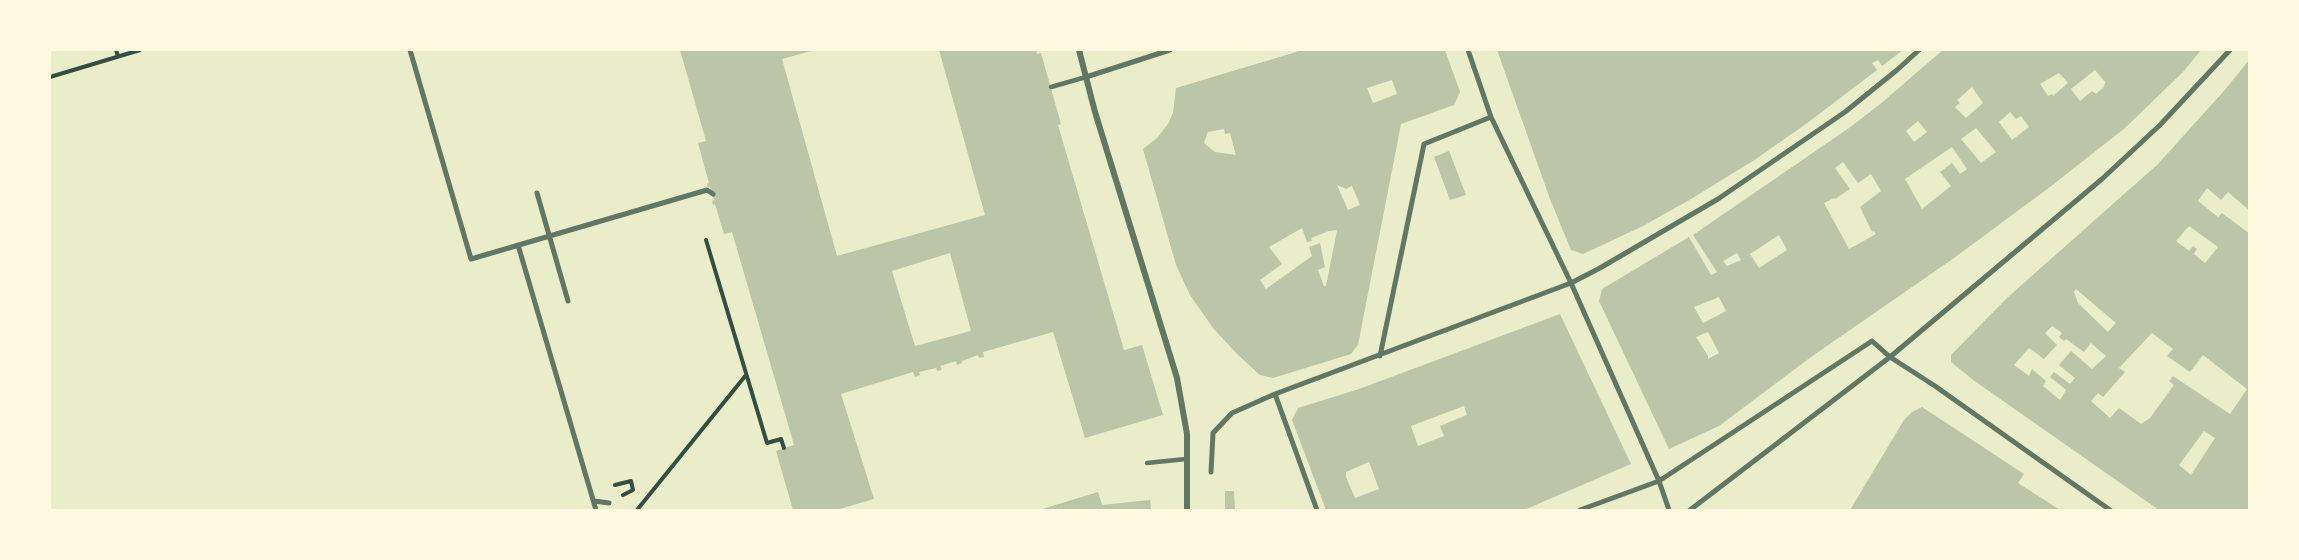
<!DOCTYPE html>
<html>
<head>
<meta charset="utf-8">
<style>
	body { margin:0 }
	#map { position:relative; width:2299px; height:560px; overflow:hidden; background:#e9edc9; font-family:Helvetica,sans-serif }
	canvas { display:block }
	.frame { position:absolute; inset:0; border:51px solid #fefae0; pointer-events:none }
</style>
</head>
<body>
<div id="map">
<canvas width="2299" height="560"></canvas>
<div class="frame"></div>
</div>
<script>
const context = document.querySelector('canvas').getContext('2d');
context.lineJoin = 'round';
function fill(path, color) { context.fillStyle = color; context.fill(path, 'evenodd'); }
const poly = rows => new Path2D(rows.map(r => 'M' + r).join(''));
function strokePath(path, color, width, dash) { context.strokeStyle = color; context.lineWidth = width; context.lineCap = dash ? 'butt' : 'round'; context.setLineDash(dash || []); context.stroke(path); }
fill(poly([
	[680,50,815,50,782,59,837,256,985,215,939,50,1036,50,1037,54,1041,53,1061,124,1058,125,1124,350,1142,345,1163,415,1085,438,1053,332,983,352,984,357,979,358,978,355,962,361,962,363,957,365,956,361,950,363,940,366,942,370,937,371,936,368,919,372,920,375,915,377,913,372,841,394,874,499,836,510,793,510,776,451,794,445,732,232,724,234,715,204,713,205,712,201,714,200,710,187,708,188,707,184,709,183,698,143,706,141],
	[950,253,971,331,915,346,892,271],
	[1303,50,1445,50,1460,92,1454,105,1401,124,1358,345,1351,354,1273,378,1260,375,1237,354,1213,328,1190,295,1176,265,1143,149,1157,138,1168,124,1173,113,1176,88],
	[1392,80,1397,94,1373,103,1367,88],
	[1224,129,1225,134,1230,133,1236,155,1215,152,1204,143,1208,132],
	[1337,185,1346,189,1352,186,1360,205,1348,210],
	[1302,228,1307,242,1312,241,1311,238,1329,231,1337,230,1326,286,1324,286,1318,270,1325,267,1320,243,1309,247,1312,256,1266,289,1260,280,1282,264,1269,247],
	[1497,50,1903,50,1882,66,1878,60,1872,63,1877,70,1810,121,1756,159,1691,199,1643,226,1583,254,1571,250,1550,199],
	[1943,50,2088,50,2109,73,2088,50,2201,50,2184,71,2125,128,2050,187,1954,258,1811,357,1719,426,1669,449,1599,301,1602,289,1689,237,1711,275,1717,272,1693,235,1849,128,1879,105],
	[2095,70,2105,82,2104,87,2096,94,2092,91,2080,101,2071,89],
	[2059,73,2068,83,2053,96,2052,94,2048,96,2040,84],
	[1972,87,1983,103,1966,118,1955,107,1960,103,1957,100],
	[2010,112,2016,119,2021,116,2029,127,2012,140,1999,122],
	[1918,121,1927,132,1914,142,1906,131],
	[1976,128,1996,152,1981,163,1961,139],
	[1952,147,1967,169,1960,174,1952,163,1940,172,1951,186,1922,209,1905,179],
	[1843,162,1858,183,1871,174,1881,191,1860,207,1872,232,1874,231,1876,234,1849,249,1824,203,1834,198,1835,199,1850,189,1835,168],
	[1779,235,1787,250,1759,268,1750,254],
	[1737,253,1741,260,1727,266,1723,261],
	[1719,297,1726,311,1703,323,1694,307],
	[1708,332,1719,353,1708,359,1708,356,1696,337],
	[2250,59,2250,211,2228,192,2221,200,2207,188,2198,201,2218,217,2222,213,2250,234,2250,510,2159,510,1976,382,1951,362,1951,355,2008,297,2158,164,2223,92],
	[2189,226,2218,247,2205,263,2194,254,2197,249,2193,246,2189,251,2176,241],
	[2076,289,2116,323,2108,332,2078,303,2074,292],
	[2052,326,2062,333,2059,337,2064,341,2066,339,2084,352,2091,343,2106,356,2092,369,2071,351,2059,365,2075,378,2070,384,2054,372,2050,377,2066,390,2060,400,2043,386,2046,381,2032,369,2029,376,2014,365,2029,348,2044,359,2057,345,2045,333],
	[2152,333,2173,349,2167,356,2190,372,2203,355,2247,389,2230,414,2173,376,2169,381,2174,385,2150,418,2141,424,2119,408,2110,418,2091,401,2098,393,2103,397,2125,372,2119,368],
	[2204,431,2215,438,2191,475,2179,465],
	[1449,151,1466,195,1450,200,1434,157],
	[1560,314,1631,464,1524,510,1326,510,1292,420,1298,408,1359,389],
	[1464,406,1467,415,1440,426,1444,436,1418,446,1411,426],
	[1369,462,1379,489,1355,498,1346,477,1346,472],
	[1922,407,2024,474,2018,483,2060,510,1850,510,1904,420,1912,412],
	[1225,491,1234,491,1235,510,1225,510],
	[1098,492,1102,505,1150,500,1151,510,1039,510]
]), '#bcc5a7');
strokePath(poly([
	[116,50,118,56],
	[50,77,140,50],
	[706,240,767,443,781,439,784,448],
	[615,485,631,481,633,490,623,495],
	[637,510,746,375]
]), '#344e41', 4);
strokePath(poly([
	[1051,87,1086,77],
	[1147,463,1186,459]
]), '#617663', 4.5);
strokePath(poly([
	[410,50,471,259,707,190,713,194],
	[1468,50,1491,117,1571,283,1659,481,1669,510],
	[1086,77,1170,50],
	[537,193,568,301],
	[518,245,596,510],
	[1380,356,1424,144,1491,117],
	[1275,394,1317,510],
	[1211,472,1213,433,1232,413,1275,394,1571,283,1600,268,1718,199,1845,112,1897,70,1919,50],
	[594,501,609,503],
	[1580,510,1659,481,1872,341,1890,357,1935,386,2110,510],
	[1690,510,1890,357,2102,179,2160,125,2230,50]
]), '#617663', 5);
strokePath(poly([
	[1079,50,1095,112,1177,378,1187,434,1187,510]
]), '#617663', 6);
</script>
</body>
</html>
